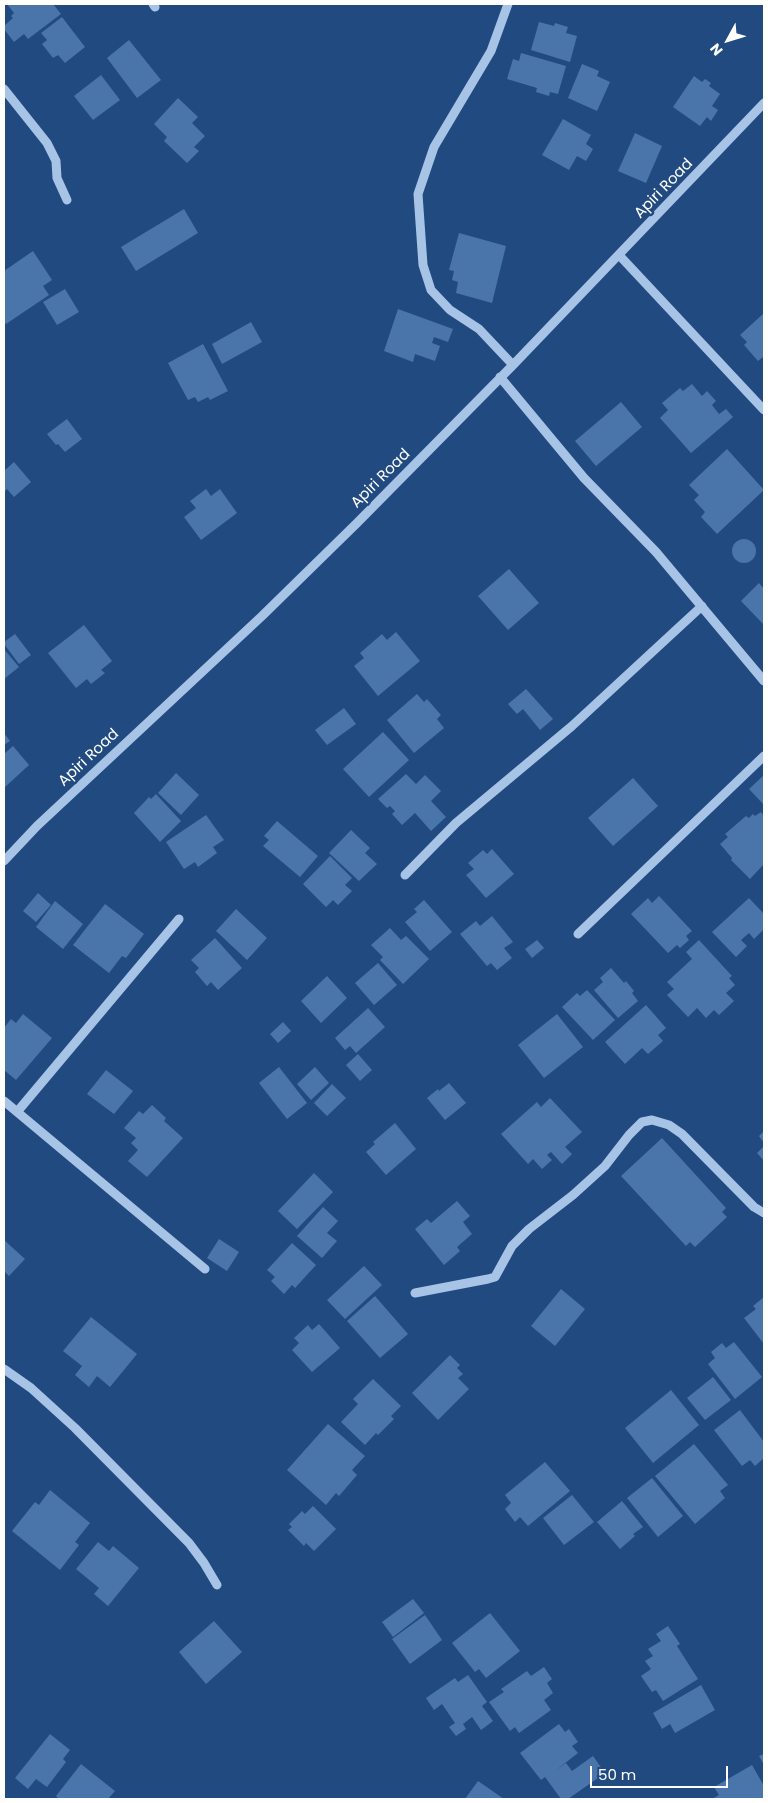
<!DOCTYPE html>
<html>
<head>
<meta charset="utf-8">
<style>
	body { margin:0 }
	#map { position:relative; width:768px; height:1803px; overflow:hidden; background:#214b80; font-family:Poppins,sans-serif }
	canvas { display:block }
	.frame { position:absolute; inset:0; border:5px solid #fff; pointer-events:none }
	.north { position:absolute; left:703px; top:15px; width:50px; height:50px; -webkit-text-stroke:4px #214b80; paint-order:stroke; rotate:231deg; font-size:14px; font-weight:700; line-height:20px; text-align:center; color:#fff }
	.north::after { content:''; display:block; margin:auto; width:18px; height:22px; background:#fff; clip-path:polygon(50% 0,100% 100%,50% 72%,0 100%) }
	.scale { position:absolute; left:590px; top:1766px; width:138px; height:22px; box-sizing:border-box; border:2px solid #fff; border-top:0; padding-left:6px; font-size:15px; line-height:18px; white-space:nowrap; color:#fff; -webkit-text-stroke:4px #214b80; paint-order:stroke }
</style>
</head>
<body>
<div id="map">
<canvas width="768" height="1803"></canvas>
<div class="frame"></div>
<div class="north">N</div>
<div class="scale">50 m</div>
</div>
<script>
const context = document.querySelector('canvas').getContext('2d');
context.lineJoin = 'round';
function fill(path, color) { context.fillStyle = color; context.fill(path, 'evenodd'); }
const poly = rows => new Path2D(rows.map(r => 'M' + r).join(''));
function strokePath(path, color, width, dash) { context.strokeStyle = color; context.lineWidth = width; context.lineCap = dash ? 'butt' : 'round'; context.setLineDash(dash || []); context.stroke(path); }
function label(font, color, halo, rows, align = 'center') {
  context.font = font + ' Poppins,sans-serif'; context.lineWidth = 5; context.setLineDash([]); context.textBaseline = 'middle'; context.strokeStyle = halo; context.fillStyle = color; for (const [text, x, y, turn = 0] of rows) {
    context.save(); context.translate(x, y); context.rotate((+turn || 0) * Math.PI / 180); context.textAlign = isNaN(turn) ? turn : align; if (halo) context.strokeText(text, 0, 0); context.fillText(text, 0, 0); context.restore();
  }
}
fill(poly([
	[7,4,53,4,61,14,28,39,24,34,14,42,4,29,4,26,13,18,11,16,14,13],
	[62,17,85,47,65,63,58,55,53,58,42,44,47,40,41,33],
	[539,22,554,26,555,23,568,27,566,33,577,36,570,62,531,50],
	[129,40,161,80,137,98,107,58],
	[521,53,566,66,558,94,550,92,549,96,536,92,537,88,507,79,513,59,519,61],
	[582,64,599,71,597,76,610,82,597,111,568,98],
	[101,75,120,100,93,120,74,96],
	[694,76,702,82,705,79,711,83,709,86,720,94,712,106,718,110,711,121,707,117,700,126,673,107],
	[178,98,198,117,192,123,205,136,194,147,199,151,187,163,164,141,167,137,154,124],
	[563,119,591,135,586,144,593,149,586,161,577,156,569,170,542,155],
	[635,133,662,146,646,183,618,171],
	[184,209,198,233,136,271,121,247],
	[459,233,506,246,492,303,456,293,458,282,452,280,454,271,449,270],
	[33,251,52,280,43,286,49,295,6,324,4,322,4,271],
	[65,289,79,312,57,325,43,302],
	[398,309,453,329,448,342,434,337,432,343,440,346,435,361,415,354,413,362,384,351],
	[764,313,764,358,763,357,758,361,744,345,747,342,740,335],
	[251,322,262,342,222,364,212,344],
	[203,344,228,391,210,400,208,397,198,402,195,397,188,400,168,363],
	[692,384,702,396,707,391,716,401,712,405,719,414,726,409,733,417,691,453,660,418,668,410,662,403,680,388,683,391],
	[621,402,642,427,596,466,575,441],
	[67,419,82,439,65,452,58,444,56,445,47,434],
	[727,449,764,490,717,534,701,517,705,512,694,500,699,495,689,485],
	[14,462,31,482,14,497,7,489,5,491,4,490,4,471],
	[206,489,211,496,220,489,237,513,201,540,184,517,196,508,190,501],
	'732 551a12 12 0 1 1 24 0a12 12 0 1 1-24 0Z',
	[509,569,539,603,508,630,478,596],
	[759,583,764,589,764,625,741,601],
	[84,625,112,661,101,670,105,673,91,684,87,679,76,688,48,653],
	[396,632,420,661,378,696,354,666,364,658,360,653,382,634,387,640],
	[15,634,31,655,19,664,4,644,4,642],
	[4,649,19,667,4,679],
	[526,689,553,719,540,730,523,709,517,714,508,704],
	[417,694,424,702,427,699,441,715,437,719,444,728,414,753,387,720],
	[344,708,356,724,327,745,315,730],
	[383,732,409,760,369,797,343,769],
	[4,733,10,741,4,745],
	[13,746,29,765,4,788,4,754],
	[176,773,199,795,181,815,158,793],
	[406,774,416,784,425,775,441,791,431,801,446,817,431,831,415,813,402,825,392,814,395,811,390,806,387,808,378,799],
	[764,775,764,805,749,789],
	[633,778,658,806,613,846,588,818],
	[156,794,181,821,160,842,134,813,149,797,151,799],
	[761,812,764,816,764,864,750,879,731,860,732,858,720,844,728,837,725,834,746,816,749,818,753,814,755,816],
	[206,815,224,840,213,847,217,853,198,867,195,862,184,869,166,842],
	[277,821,318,856,300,877,263,846,269,840,264,836],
	[351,830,370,848,365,853,377,864,359,881,329,853],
	[492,849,514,874,486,898,466,875,474,869,468,863,483,850,487,854],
	[330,856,352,878,345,885,352,891,338,905,333,900,326,907,303,884],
	[38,893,51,905,36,922,23,911],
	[659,896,692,931,686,936,689,940,680,948,677,945,668,953,631,914,648,898,652,903],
	[749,898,764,914,764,929,754,939,749,933,741,940,747,946,736,957,712,932],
	[424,900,452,932,430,951,405,922,417,912,414,909],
	[55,901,83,924,63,949,36,927],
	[105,904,144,934,126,958,122,956,109,973,73,945],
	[236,909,267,938,247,960,216,931],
	[492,916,513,942,504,948,512,958,497,970,491,963,487,966,460,934,476,921,480,926],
	[390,928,401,940,406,936,429,959,403,984,380,960,383,957,371,945],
	[215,938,242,968,218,990,211,982,207,986,195,972,199,968,191,960],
	[537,940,544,948,532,958,525,949],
	[699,940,732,976,729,978,735,985,726,993,734,1001,719,1015,714,1010,706,1018,697,1008,688,1017,667,995,674,989,667,982,692,959,686,952],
	[378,963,397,985,374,1005,355,983],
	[611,968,624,983,626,981,634,991,632,993,638,1001,618,1018,594,990,603,982,600,978],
	[327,976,347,998,321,1023,301,1001],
	[587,990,615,1020,593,1040,562,1007,577,993,580,996],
	[646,1005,666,1028,658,1035,663,1041,648,1054,642,1048,625,1064,605,1042],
	[368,1008,385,1027,356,1053,350,1046,345,1050,335,1038],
	[23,1014,52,1038,16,1080,4,1070,4,1028,11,1019,16,1023],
	[557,1014,583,1047,544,1078,518,1045],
	[283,1022,291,1031,278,1043,270,1034],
	[358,1054,372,1070,360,1081,346,1065],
	[279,1067,307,1103,287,1119,259,1083],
	[315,1067,329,1083,311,1100,297,1084],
	[106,1070,133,1091,114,1114,87,1094],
	[449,1083,466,1103,445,1120,427,1098,438,1089,439,1091],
	[332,1084,346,1098,327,1116,314,1103],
	[550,1098,582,1132,565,1147,572,1154,562,1164,551,1152,547,1155,552,1160,542,1169,533,1159,528,1164,501,1134,537,1102,541,1107],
	[152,1105,166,1118,164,1121,183,1138,147,1177,128,1161,138,1150,131,1143,136,1138,124,1128,139,1111,143,1114],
	[395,1123,416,1149,386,1175,366,1152,375,1144,373,1142],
	[764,1131,764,1143,759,1136],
	[662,1138,726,1208,722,1212,727,1217,695,1247,690,1242,686,1246,621,1176],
	[764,1146,764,1161,757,1153],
	[314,1173,333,1192,297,1229,278,1211],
	[457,1201,470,1216,463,1222,472,1234,457,1247,460,1251,444,1265,415,1229,427,1219,431,1223],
	[323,1207,338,1221,327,1233,337,1241,322,1258,297,1236],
	[219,1239,239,1252,227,1271,207,1258],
	[4,1240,25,1259,9,1276,4,1271],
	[292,1243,316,1265,295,1288,292,1285,284,1294,271,1281,275,1277,267,1270],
	[364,1266,382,1285,345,1319,327,1300],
	[561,1289,585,1309,555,1346,531,1326],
	[375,1296,408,1334,380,1358,347,1321],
	[764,1297,764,1344,744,1318,756,1309,753,1306],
	[91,1317,137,1354,110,1387,97,1376,89,1387,75,1375,82,1366,63,1351],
	[319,1324,340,1348,312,1372,292,1350,299,1343,294,1338,308,1325,312,1330],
	[734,1342,762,1377,735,1399,708,1364,715,1358,711,1352,722,1343,726,1348],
	[450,1355,460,1365,457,1368,463,1374,458,1378,469,1389,438,1420,412,1393],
	[713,1377,731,1400,705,1420,687,1398],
	[373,1379,401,1406,391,1416,394,1419,378,1435,376,1433,365,1445,341,1422,358,1404,353,1399],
	[671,1390,699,1425,653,1463,625,1428],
	[740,1410,764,1442,764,1458,755,1466,750,1460,742,1466,714,1430],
	[328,1424,365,1456,352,1470,357,1475,339,1496,336,1493,326,1505,287,1470],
	[694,1444,728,1485,720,1491,725,1498,695,1524,655,1476],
	[545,1462,570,1491,528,1526,520,1517,515,1522,505,1509,511,1503,505,1495],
	[652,1478,683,1516,658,1537,627,1498],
	[50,1490,90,1523,75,1542,79,1545,60,1570,12,1531,35,1502,39,1505],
	[572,1495,594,1522,564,1545,543,1518],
	[622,1501,643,1527,633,1534,635,1536,620,1549,597,1522],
	[313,1506,336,1529,314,1551,306,1543,304,1546,288,1530,292,1527,289,1524,302,1511,305,1514],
	[98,1542,109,1551,113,1546,139,1568,108,1606,94,1594,99,1588,76,1569],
	[413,1599,424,1613,393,1637,382,1622],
	[490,1613,520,1651,486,1678,479,1669,475,1672,452,1643],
	[425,1615,442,1640,410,1664,392,1639],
	[214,1621,242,1652,206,1684,179,1652],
	[668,1626,680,1644,677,1646,698,1679,663,1701,656,1690,652,1692,641,1676,651,1669,645,1661,653,1656,648,1649,661,1641,656,1634],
	[544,1667,552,1679,547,1683,553,1693,544,1700,551,1710,519,1733,515,1727,510,1731,489,1702,504,1692,501,1689,527,1671,531,1676],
	[468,1675,487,1702,482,1706,493,1721,481,1730,472,1717,463,1724,466,1729,456,1736,449,1727,455,1723,442,1704,434,1710,426,1698,455,1678,458,1682],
	[701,1685,715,1710,675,1733,670,1724,662,1729,653,1713],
	[559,1724,565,1732,569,1729,578,1742,572,1746,578,1753,555,1771,566,1763,572,1771,593,1756,605,1773,568,1799,561,1799,545,1777,541,1780,520,1753],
	[50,1734,70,1750,63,1759,66,1762,47,1787,36,1779,28,1789,15,1778],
	[764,1754,764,1765,759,1756],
	[81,1764,115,1791,108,1799,59,1799,56,1796],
	[752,1765,764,1786,764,1799,712,1799,719,1795,714,1787],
	[478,1781,504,1799,465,1799]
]), '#4a75aa');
strokePath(poly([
	[153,4,155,7],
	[508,4,491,51,434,147,418,194,423,265,431,290,450,310,479,329,513,365],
	[4,89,47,143,56,161,57,178,67,200],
	[619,255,764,410],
	[500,377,584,478,656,552,764,681],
	[4,861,37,826,262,616,357,523,513,365,764,103],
	[405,875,456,823,572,726,702,606],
	[578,934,764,756],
	[4,1101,205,1269],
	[17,1112,179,919],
	[415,1293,488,1279,495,1277,512,1246,529,1229,573,1195,605,1166,629,1135,642,1122,652,1120,669,1125,682,1134,754,1207,764,1213],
	[4,1369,31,1388,75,1428,189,1543,204,1563,217,1585]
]), '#a7c4e7', 9);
label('15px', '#fff', '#214b80', [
	["Apiri Road",664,189,-46],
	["Apiri Road",381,479,-45],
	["Apiri Road",89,758,-43]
]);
</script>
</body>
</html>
